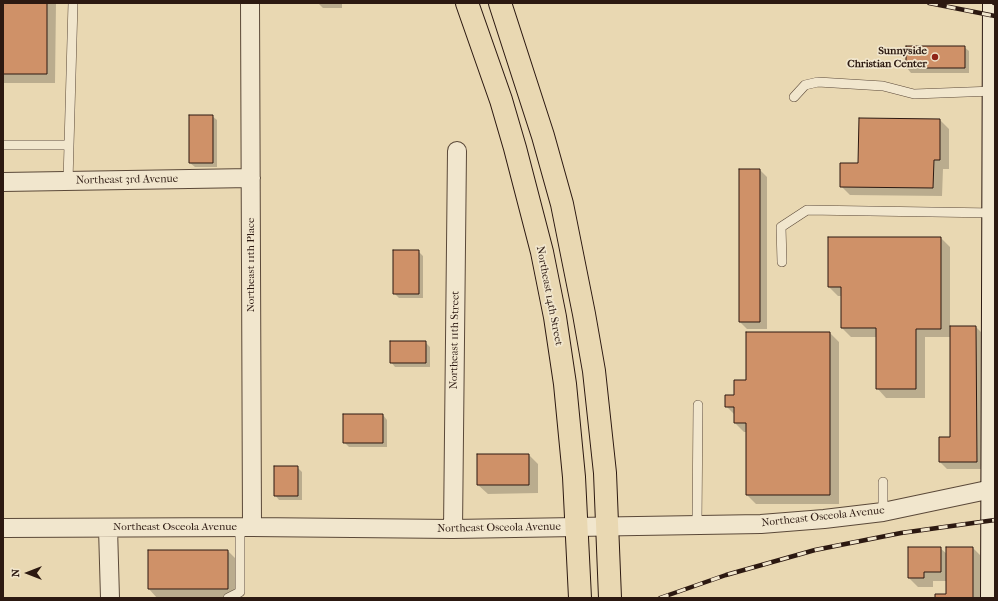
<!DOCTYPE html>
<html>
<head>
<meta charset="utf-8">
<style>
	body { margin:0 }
	#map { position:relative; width:998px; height:601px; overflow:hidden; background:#e9d8b2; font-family:"IM FELL French Canon",serif }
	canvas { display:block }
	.frame { position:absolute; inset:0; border:4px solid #2c1911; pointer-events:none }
	.north { position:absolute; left:8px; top:553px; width:40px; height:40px; -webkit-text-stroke:3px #f1e6cd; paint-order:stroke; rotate:270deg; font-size:11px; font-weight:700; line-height:16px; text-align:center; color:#2c1911 }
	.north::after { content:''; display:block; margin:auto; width:14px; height:18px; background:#2c1911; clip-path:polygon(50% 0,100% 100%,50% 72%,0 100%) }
</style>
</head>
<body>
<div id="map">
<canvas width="998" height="601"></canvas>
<div class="frame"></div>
<div class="north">N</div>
</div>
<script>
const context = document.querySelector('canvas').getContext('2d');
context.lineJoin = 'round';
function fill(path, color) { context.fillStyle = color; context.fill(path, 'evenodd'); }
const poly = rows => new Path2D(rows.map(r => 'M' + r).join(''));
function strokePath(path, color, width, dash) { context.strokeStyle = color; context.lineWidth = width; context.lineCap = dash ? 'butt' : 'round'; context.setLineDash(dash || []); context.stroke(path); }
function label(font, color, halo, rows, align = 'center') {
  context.font = font + ' "IM FELL French Canon",serif'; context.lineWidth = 3.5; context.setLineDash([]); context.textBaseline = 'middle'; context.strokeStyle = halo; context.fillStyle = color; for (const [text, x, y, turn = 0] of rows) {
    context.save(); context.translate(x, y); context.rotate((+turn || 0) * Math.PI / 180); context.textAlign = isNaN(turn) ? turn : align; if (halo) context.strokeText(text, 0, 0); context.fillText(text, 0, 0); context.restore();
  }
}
fill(poly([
	[3,3,56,3,55,83,3,83],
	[318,3,342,3,342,8,323,8],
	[907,47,964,47,969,51,969,73,911,73,907,68],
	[212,116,217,120,217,167,195,167,190,163],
	[860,119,940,120,949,129,949,169,943,169,942,196,850,195,841,186,859,164],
	[740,170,760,170,767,177,767,329,747,329,740,322],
	[941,238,950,247,950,327,976,327,983,334,983,469,947,469,940,462,951,438,951,337,925,337,925,398,886,398,877,388,877,337,851,337,842,328,842,296,838,296,829,287],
	[418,251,423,256,423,298,399,298,394,293],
	[830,333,839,342,839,504,756,504,747,495,747,432,744,432,735,423,735,415,726,406,747,381],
	[425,342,430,347,430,367,395,367,391,362],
	[383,415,387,420,387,447,349,447,344,442],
	[529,455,538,464,538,493,488,494,478,485],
	[297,467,302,472,302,500,279,500,275,495],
	[940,548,947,554,973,548,980,555,980,598,936,598,947,595,947,581,933,581,933,587,918,587,909,578],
	[149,551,228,551,237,560,237,598,157,598,149,589]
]), '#0003');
const building = poly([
	[3,3,47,3,47,74,3,74,3,3],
	[906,46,965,46,965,68,906,68,906,46],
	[189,115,213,115,213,163,189,163,189,115],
	[859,118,940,119,940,160,934,160,933,188,840,187,840,163,858,163,859,118],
	[739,169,760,169,760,322,739,322,739,169],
	[828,237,941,237,941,329,916,329,916,389,876,389,876,328,841,328,841,287,828,287,828,237],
	[393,250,419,250,419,294,393,294,393,250],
	[950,326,976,326,977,462,939,462,939,437,950,437,950,326],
	[746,332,830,332,830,495,746,495,746,423,734,423,734,407,725,407,725,395,734,395,734,380,746,380,746,332],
	[390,341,426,341,426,363,390,363,390,341],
	[343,414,383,414,383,443,343,443,343,414],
	[477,454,529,454,529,485,477,485,477,454],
	[274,466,298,466,298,496,274,496,274,466],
	[908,547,941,547,941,572,924,572,924,578,908,578,908,547],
	[946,547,973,547,973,598,935,598,935,594,946,594,946,547],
	[148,550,228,550,228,589,148,589,148,550]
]);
fill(building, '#cf9168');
strokePath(building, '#2c1911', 1);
const lane = poly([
	[794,97,805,85,818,82,883,86,914,94,994,91],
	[3,145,69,145],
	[68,181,73,3],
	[782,262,781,227,807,210,994,213],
	[883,512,883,482],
	[697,525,698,405],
	[228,598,240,592,240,527]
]);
const street = poly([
	[250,3,252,527],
	[3,182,251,178],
	[3,528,252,527,453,529,761,524,824,519,883,512,992,489],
	[108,528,110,598],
	[453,529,457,151]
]);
const secondary = poly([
	[992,598,994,3]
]);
const primary = poly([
	[467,3,501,100,515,148,542,252,555,317,565,384,574,477,580,598],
	[500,3,543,136,562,204,584,314,594,371,605,473,610,598]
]);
strokePath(lane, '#5b4939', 10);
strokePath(street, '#5b4939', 20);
strokePath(secondary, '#2c1911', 24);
strokePath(primary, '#2c1911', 24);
strokePath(lane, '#f1e6cd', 9);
strokePath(street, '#f1e6cd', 18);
strokePath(secondary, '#f1e6cd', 22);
strokePath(primary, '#e9d8b2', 22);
const rail = poly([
	[929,3,995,16],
	[994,3,995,3],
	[660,598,726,575,815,550,901,533,995,520]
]);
strokePath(rail, '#2c1911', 4.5);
strokePath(rail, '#f1e6cd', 3, [9]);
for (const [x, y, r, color] of [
	[935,57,4,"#8f2418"]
]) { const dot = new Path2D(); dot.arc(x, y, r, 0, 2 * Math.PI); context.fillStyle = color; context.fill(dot); strokePath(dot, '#f1e6cd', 1.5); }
label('bold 11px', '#2c1911', '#f1e6cd', [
	["Sunnyside",927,51],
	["Christian Center",927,64]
], 'right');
label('11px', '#2c1911', '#f1e6cd', [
	["Northeast 3rd Avenue",127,180,-1],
	["Northeast 11th Place",251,265,-90],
	["Northeast 14th Street",549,296,79],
	["Northeast 11th Street",455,340,-89],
	["Northeast Osceola Avenue",823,517,-6],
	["Northeast Osceola Avenue",175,527],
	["Northeast Osceola Avenue",499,528,-1]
]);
</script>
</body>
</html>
